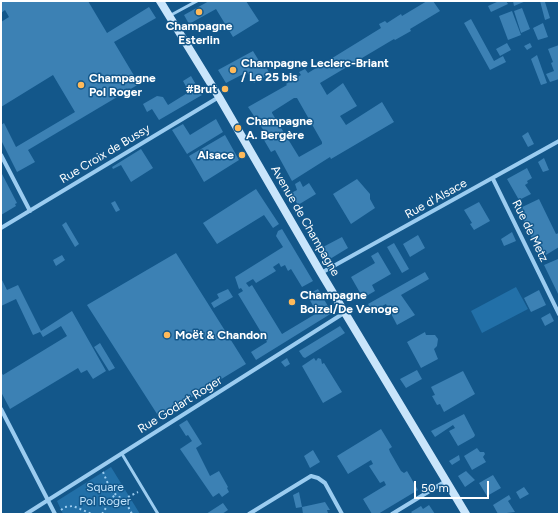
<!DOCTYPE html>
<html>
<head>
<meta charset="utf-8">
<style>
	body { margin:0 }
	#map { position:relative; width:560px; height:515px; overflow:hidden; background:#13578a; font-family:Figtree,sans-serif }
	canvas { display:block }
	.frame { position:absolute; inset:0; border:2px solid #fff; pointer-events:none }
	.scale { position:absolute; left:414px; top:481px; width:75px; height:18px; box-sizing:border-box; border:2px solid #fff; border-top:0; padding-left:5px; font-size:12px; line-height:14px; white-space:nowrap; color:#fff; -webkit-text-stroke:3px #13578a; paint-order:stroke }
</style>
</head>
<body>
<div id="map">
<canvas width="560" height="515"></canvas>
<div class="frame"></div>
<div class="scale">50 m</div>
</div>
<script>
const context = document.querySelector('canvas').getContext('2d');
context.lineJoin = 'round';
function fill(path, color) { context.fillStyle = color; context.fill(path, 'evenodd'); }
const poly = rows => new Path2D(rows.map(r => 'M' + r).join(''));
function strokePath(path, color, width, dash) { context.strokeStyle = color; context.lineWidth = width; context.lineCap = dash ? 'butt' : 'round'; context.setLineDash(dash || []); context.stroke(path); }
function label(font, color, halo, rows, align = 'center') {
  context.font = font + ' Figtree,sans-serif'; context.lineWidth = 3; context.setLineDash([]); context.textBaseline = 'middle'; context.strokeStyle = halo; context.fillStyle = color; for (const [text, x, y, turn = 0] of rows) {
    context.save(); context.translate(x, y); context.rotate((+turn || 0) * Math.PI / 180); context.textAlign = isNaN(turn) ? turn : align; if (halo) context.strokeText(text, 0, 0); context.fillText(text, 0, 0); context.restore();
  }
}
fill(poly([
	[516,287,528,309,482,333,471,311],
	[111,467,140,514,63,514,57,501]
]), '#2270a8');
fill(poly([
	[1,1,88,1,107,33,149,7,156,18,114,42,139,84,28,150,35,162,17,172,1,140,1,125,4,123,16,147,75,112,53,75,1,107,1,22,9,17,5,10,1,13],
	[209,1,246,1,259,21,233,37,216,9,189,24,184,15],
	[427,1,433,1,440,11,410,29,411,31,395,40,394,39,320,83,327,95,343,83,357,106,340,116,346,125,382,102,394,122,331,159,330,157,292,181,275,150,271,152,264,140,268,137,248,107,287,85,286,84,301,75,299,72,305,69,308,73,381,28,379,24,385,21,387,23,401,14,402,16],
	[294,98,297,98,322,142,322,144,299,157,272,113,272,112],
	[499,1,506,1,508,4,491,12,488,6],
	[513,1,526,1,514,6],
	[540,1,548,1,545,2,550,18,545,20],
	[522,8,530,29,521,33,514,11],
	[512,11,521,35,508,40,499,16],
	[471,19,494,61,503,56,506,62,490,70,464,23],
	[543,23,548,37,538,40,533,28],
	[507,43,511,50,500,56,496,49],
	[530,43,532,47,527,50,524,46],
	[559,45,559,79,550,82,546,74,554,71,551,63,553,62,548,49],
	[253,51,264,69,266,67,270,74,254,83,247,72,226,83,218,70],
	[537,55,547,83,541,85,531,59],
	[191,76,202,95,159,120,152,109,147,112,143,104,157,96,163,97,168,105,189,92,183,81],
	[216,119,223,132,187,154,172,130,183,124,190,135],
	[528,132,534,144,528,147,522,136],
	[225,135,239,160,204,182,189,156],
	[141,149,153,168,131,182,121,165,113,169,112,167],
	[544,158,549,170,543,172,538,162],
	[527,168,532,178,527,181,528,183,525,185,531,194,519,200,507,179],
	[1,172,17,203,15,204,16,206,1,215],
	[357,179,370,194,370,199,375,208,351,224,333,194],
	[300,181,303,187,309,183,316,194,298,205,291,193,297,190,295,184],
	[256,189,279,224,273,228,264,215,217,244,203,223],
	[539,199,556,234,559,233,559,247,541,258,518,209],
	[115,201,120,210,116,212,111,203],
	[479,202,490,221,474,230,470,224,472,223,464,210],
	[66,222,79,244,75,247,62,225],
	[282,229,313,281,302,287,291,269,288,271,285,265,281,267,279,263,273,267,276,271,256,283,253,279,246,283,249,287,252,285,282,334,317,313,307,295,318,289,332,313,256,360,251,352,267,342,238,294,243,291,241,288,239,289,235,277,283,247,276,236,278,231],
	[512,232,516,241,504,246,501,239],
	[418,235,425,248,410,257,403,244],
	[342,237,348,248,330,259,323,247],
	[394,243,409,269,402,273,387,247],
	[378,252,391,274,372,285,375,291,363,298,351,277,375,263,371,256],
	[176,253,246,364,159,417,87,305],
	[62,255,65,260,56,266,53,260],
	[558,259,559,261,559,296,544,265],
	[425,272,429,279,401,295,415,315,397,325,386,304,372,311,368,304],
	[1,278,7,290,18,285,41,331,72,311,106,371,93,379,87,370,81,373,78,368,10,409,1,392,1,372,3,375,67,336,61,326,43,337,40,332,33,335,16,299,1,306],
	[228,289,233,297,214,308,211,303,219,298,217,294],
	[539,290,546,305,531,312,524,298],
	[550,313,554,321,545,326,541,318],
	[340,326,345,333,305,358,303,357,299,351],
	[425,332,426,335,435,335,438,339,437,346,434,349,438,359,421,368,407,342],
	[100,343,115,368,109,371,94,347],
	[287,358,290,364,285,367,281,362],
	[314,358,316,361,318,358,321,359,322,364,324,363,342,392,323,403,302,366],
	[417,370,422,379,406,388,400,379],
	[463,371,475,394,444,412,440,404,437,405,432,396,435,395,431,387],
	[464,414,475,435,474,437,458,446,449,431,455,428,453,425,435,437,431,431],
	[187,420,202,444,196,448,210,476,219,471,228,487,227,488,229,492,222,497,219,493,213,497,180,449,192,441,188,435,186,436,179,425],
	[381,429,392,447,389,449,390,452,401,471,404,473,407,471,418,490,378,514,372,514,363,499,386,485,384,481,380,483,369,466,373,464,371,460,348,474,337,456],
	[477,448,480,452,484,452,485,454,483,457,486,462,472,470,464,456],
	[313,450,320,462,310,468,304,456],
	[459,455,460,460,452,465,449,461],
	[466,471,475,480,465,487,458,476],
	[493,475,501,488,487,496,479,483],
	[524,487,529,494,520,499,516,492],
	[299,492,302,507,296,508,293,495],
	[509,495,511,499,508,501,515,512,498,514,493,505],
	[325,502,330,510,327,510,328,513,303,514,302,507],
	[223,503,228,510,222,514,206,514],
	[429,505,435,514,413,514,411,512,421,506,423,509]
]), '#3c81b4');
strokePath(poly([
	[103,472,111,491,125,501,132,514],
	[125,501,128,497,138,492],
	[61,510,65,507,73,506,92,514],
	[102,514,115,494]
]), '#9bccf0', 2, [2, 3]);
strokePath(poly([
	[171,15,197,1],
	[122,454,158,514]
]), '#9bccf0', 3);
strokePath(poly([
	[1,155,30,211],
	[493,179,559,314],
	[1,228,219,97],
	[321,273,559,141],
	[1,409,55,514],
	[26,514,344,313],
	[249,514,311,476,318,478,325,483,342,514],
	[392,514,446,481]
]), '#9bccf0', 4);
strokePath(poly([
	[160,1,219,97,321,273,466,514]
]), '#c9e5fb', 8);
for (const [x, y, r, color] of [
	[199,12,4,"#ffba5a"],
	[233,70,4,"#ffba5a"],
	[81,85,4,"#ffba5a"],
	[225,89,4,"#ffba5a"],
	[238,128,4,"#ffba5a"],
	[242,155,4,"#ffba5a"],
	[292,302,4,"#ffba5a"],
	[167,335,4,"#ffba5a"]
]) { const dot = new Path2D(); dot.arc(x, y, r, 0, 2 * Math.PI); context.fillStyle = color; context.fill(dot); strokePath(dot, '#13578a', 1.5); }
label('bold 12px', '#fff', '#13578a', [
	["Champagne",199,26,"center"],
	["Esterlin",199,40,"center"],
	["Champagne Leclerc-Briant",241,63],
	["/ Le 25 bis",241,77],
	["Champagne",89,78],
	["Pol Roger",89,92],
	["#Brut",217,89,"right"],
	["Champagne",246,121],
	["A. Bergère",246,135],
	["Alsace",234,155,"right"],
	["Champagne",300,295],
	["Boizel/De Venoge",300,309],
	["Moёt & Chandon",175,335]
], 'left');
label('12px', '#fff', '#13578a', [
	["Rue Croix de Bussy",105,154,-31],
	["Rue d'Alsace",436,199,-29],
	["Avenue de Champagne",305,221,60],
	["Rue de Metz",530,231,64],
	["Rue Godart Roger",180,405,-32]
]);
label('12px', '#c1e3fc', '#13578a', [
	["Square",105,487],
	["Pol Roger",105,501]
]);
</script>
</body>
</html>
